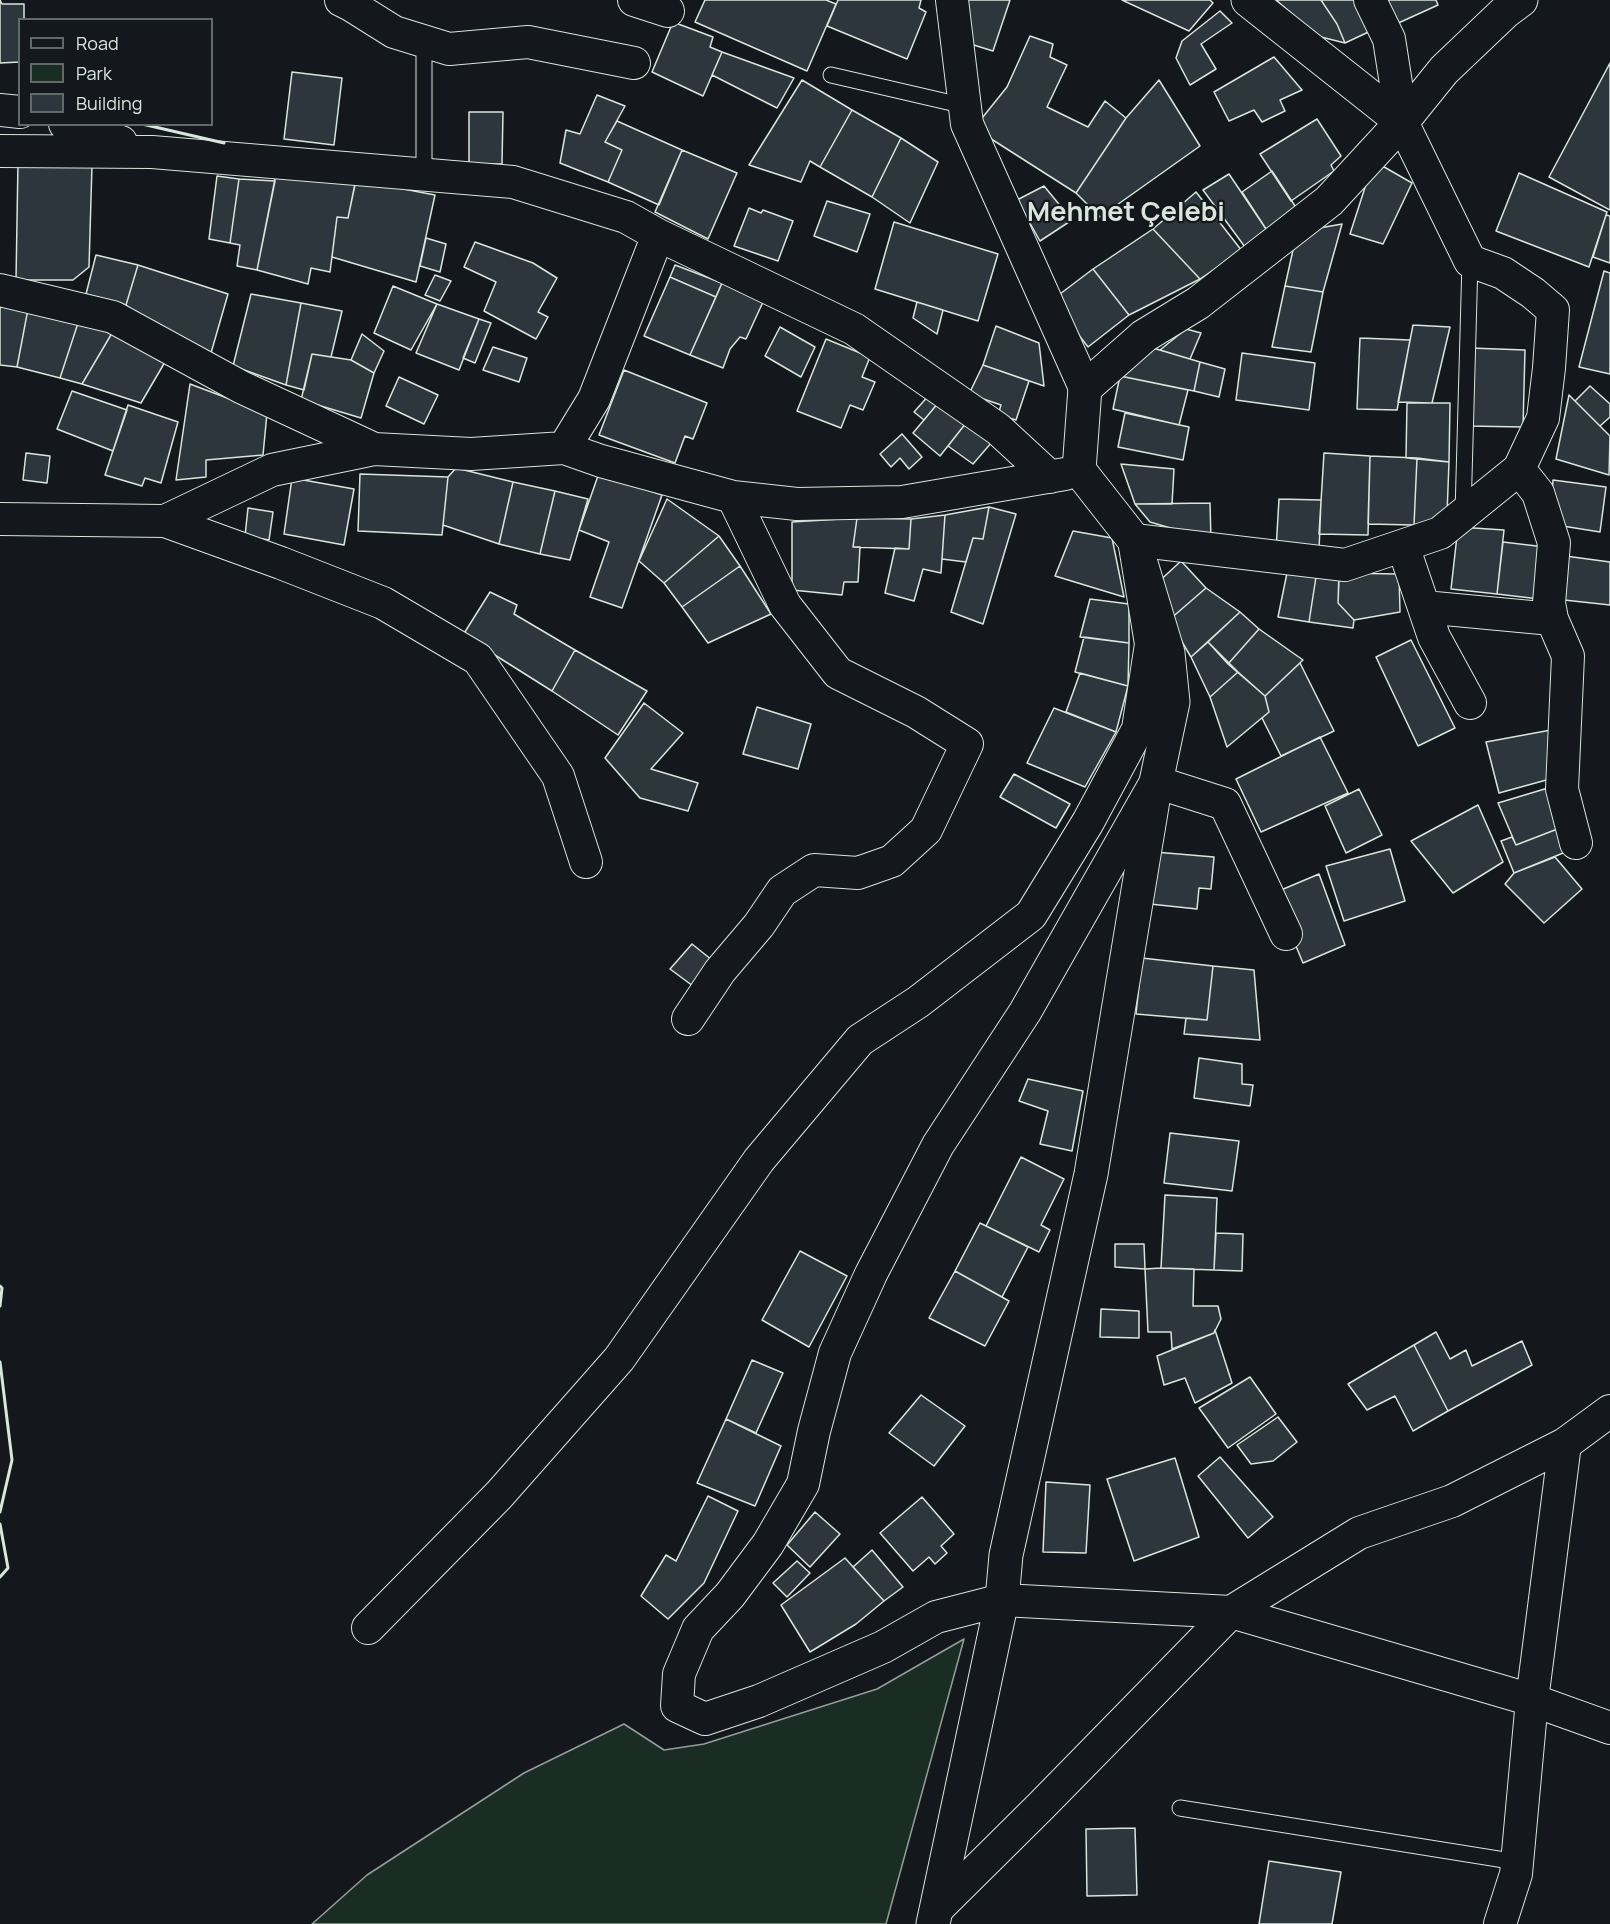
<!DOCTYPE html>
<html>
<head>
<meta charset="utf-8">
<style>
	body { margin:0 }
	#map { position:relative; width:1610px; height:1924px; overflow:hidden; background:#14181c; font-family:Manrope,sans-serif }
	canvas { display:block }
	.legend { position:absolute; left:18px; top:18px; width:195px; height:108px; box-sizing:border-box; background:#14181c; border:2px solid #626a69; margin:0; padding:8px 10px; list-style:none; font-size:18px; color:#d8e6dc }
	.legend li { display:flex; align-items:center; gap:12px; height:30px }
	.legend b { width:30px; border:2px solid #626a69 }
</style>
</head>
<body>
<div id="map">
<canvas width="1610" height="1924"></canvas>
<ul class="legend">
<li><b style="height:8px;background:#14181c"></b>Road</li>
<li><b style="height:16px;background:#1a2d24"></b>Park</li>
<li><b style="height:16px;background:#2c363c"></b>Building</li>
</ul>
</div>
<script>
const context = document.querySelector('canvas').getContext('2d');
context.lineJoin = 'round';
function fill(path, color) { context.fillStyle = color; context.fill(path, 'evenodd'); }
const poly = rows => new Path2D(rows.map(r => 'M' + r).join(''));
function strokePath(path, color, width, dash) { context.strokeStyle = color; context.lineWidth = width; context.lineCap = dash ? 'butt' : 'round'; context.setLineDash(dash || []); context.stroke(path); }
function label(font, color, halo, rows, align = 'center') {
  context.font = font + ' Manrope,sans-serif'; context.lineWidth = 4.5; context.setLineDash([]); context.textBaseline = 'middle'; context.strokeStyle = halo; context.fillStyle = color; for (const [text, x, y, turn = 0] of rows) {
    context.save(); context.translate(x, y); context.rotate((+turn || 0) * Math.PI / 180); context.textAlign = isNaN(turn) ? turn : align; if (halo) context.strokeText(text, 0, 0); context.fillText(text, 0, 0); context.restore();
  }
}
const green = poly([
	[964,1639,886,1924,312,1924,367,1875,524,1773,624,1724,664,1750,704,1744,877,1689,964,1639]
]);
fill(green, '#1a2d24');
strokePath(green, '#939e99', 1.5);
const building = poly([
	[0,0,2,4,24,4,24,20,20,20,20,62,0,63,0,0],
	[705,0,826,0,836,4,807,71,695,22,705,0],
	[838,0,921,0,919,8,926,12,907,59,827,26,838,0],
	[962,0,1010,0,993,51,964,42,962,0],
	[1122,0,1210,0,1213,3,1189,31,1122,0],
	[1276,0,1321,0,1337,24,1345,43,1317,36,1276,0],
	[1321,0,1360,0,1377,28,1345,43,1337,24,1321,0],
	[1382,0,1436,0,1438,5,1394,25,1382,0],
	[1220,11,1232,23,1201,44,1216,69,1190,85,1176,58,1182,41,1220,11],
	[673,22,713,37,710,47,722,52,703,96,652,72,673,22],
	[1030,36,1053,44,1050,57,1067,65,1047,107,1088,127,1105,101,1126,118,1076,193,974,128,1007,87,1030,36],
	[722,52,794,78,777,108,712,75,722,52],
	[1274,57,1302,90,1280,100,1285,111,1262,122,1254,110,1229,121,1214,92,1274,57],
	[1610,63,1610,210,1549,177,1610,63],
	[292,72,342,78,334,145,284,139,292,72],
	[802,80,852,110,820,167,810,161,801,182,749,165,802,80],
	[1159,80,1200,146,1100,217,1076,193,1126,118,1159,80],
	[597,95,625,106,605,142,622,150,608,182,560,163,566,130,580,134,597,95],
	[852,110,901,138,872,197,820,167,852,110],
	[469,112,503,112,502,164,469,164,469,112],
	[1317,119,1341,156,1331,165,1334,171,1291,201,1260,154,1317,119],
	[617,121,682,150,659,205,608,182,622,150,605,142,617,121],
	[901,138,938,162,910,223,872,197,901,138],
	[682,150,737,173,708,239,655,212,682,150],
	[18,162,92,165,89,267,73,280,16,280,18,162],
	[1379,164,1412,183,1383,244,1350,234,1369,175,1379,164],
	[1272,171,1297,209,1268,232,1242,192,1272,171],
	[1519,173,1607,212,1589,267,1496,231,1519,173],
	[276,174,356,179,348,218,337,217,330,272,311,268,308,284,257,270,276,174],
	[1229,174,1268,232,1245,247,1203,190,1229,174],
	[217,176,239,179,230,243,209,239,217,176],
	[239,179,275,181,257,270,237,266,240,245,230,243,239,179],
	[356,180,435,195,416,282,332,257,337,217,348,218,356,180],
	[1044,186,1072,220,1040,241,1017,200,1044,186],
	[1196,192,1242,251,1200,279,1153,229,1196,192],
	[827,201,870,214,857,252,814,236,827,201],
	[749,208,761,213,763,210,793,221,778,261,734,246,749,208],
	[1606,215,1610,216,1610,263,1593,257,1606,215],
	[894,222,998,254,978,321,875,289,894,222],
	[1342,224,1323,292,1285,286,1297,232,1342,224],
	[1153,229,1200,279,1129,315,1093,269,1153,229],
	[426,238,446,244,440,272,420,266,426,238],
	[475,242,533,263,557,278,538,312,548,317,536,339,484,311,496,282,464,267,475,242],
	[96,255,138,265,126,305,86,294,96,255],
	[138,265,228,294,209,360,167,338,126,305,138,265],
	[675,265,722,283,716,297,670,277,675,265],
	[1093,269,1129,315,1088,347,1052,300,1093,269],
	[1604,271,1610,273,1610,374,1579,367,1604,271],
	[435,275,451,281,440,301,425,295,435,275],
	[670,277,716,297,690,355,644,336,670,277],
	[722,283,763,302,746,339,740,337,730,349,723,368,690,355,722,283],
	[393,286,437,304,411,350,374,333,393,286],
	[1285,286,1323,292,1311,352,1272,347,1285,286],
	[251,294,301,303,286,385,233,366,251,294],
	[917,302,943,310,937,334,913,318,917,302],
	[301,303,342,311,331,357,312,354,304,390,286,385,301,303],
	[437,304,479,319,459,370,416,353,437,304],
	[0,307,28,309,17,367,0,365,0,307],
	[28,309,80,317,60,378,17,367,28,309],
	[80,317,115,328,82,384,60,378,80,317],
	[479,319,491,323,475,363,463,358,479,319],
	[1413,325,1450,327,1432,403,1398,402,1413,325],
	[996,326,1039,343,1044,386,983,365,996,326],
	[780,327,815,347,801,377,765,356,780,327],
	[115,328,165,362,141,403,82,384,115,328],
	[1186,329,1201,333,1190,359,1160,350,1186,329],
	[362,334,384,351,374,373,351,360,362,334],
	[1360,338,1410,340,1397,410,1357,409,1360,338],
	[826,339,870,357,862,377,875,382,863,410,850,405,841,428,797,411,826,339],
	[493,347,527,358,519,382,483,370,493,347],
	[1153,348,1200,362,1194,391,1120,376,1153,348],
	[1470,348,1525,350,1523,427,1468,426,1470,348],
	[1242,353,1315,363,1309,410,1236,400,1242,353],
	[312,354,351,360,374,373,361,418,301,400,312,354],
	[1200,362,1225,369,1219,397,1194,391,1200,362],
	[983,365,1029,381,1016,420,998,415,1001,405,969,394,983,365],
	[624,370,707,403,693,439,685,436,675,463,599,435,624,370],
	[1120,376,1188,390,1179,425,1113,409,1120,376],
	[399,377,438,395,424,424,386,406,399,377],
	[190,384,267,413,263,455,206,460,206,477,176,480,190,384],
	[1590,386,1610,404,1610,417,1600,426,1575,401,1590,386],
	[72,391,127,410,113,451,57,429,72,391],
	[930,394,939,402,924,420,914,412,930,394],
	[1569,395,1610,436,1609,475,1556,459,1569,395],
	[939,402,966,423,940,456,913,433,939,402],
	[1407,403,1450,403,1449,462,1406,458,1407,403],
	[128,405,178,422,161,483,145,478,142,486,105,475,128,405],
	[1125,413,1189,427,1183,460,1118,447,1125,413],
	[966,423,992,442,973,464,948,446,966,423],
	[902,434,922,457,909,469,900,458,891,467,880,454,902,434],
	[26,453,50,456,47,483,23,480,26,453],
	[1324,453,1370,456,1368,535,1319,534,1324,453],
	[1370,456,1417,458,1414,525,1368,524,1370,456],
	[1417,458,1449,462,1447,514,1437,523,1414,525,1417,458],
	[1121,464,1174,469,1172,504,1135,504,1121,464],
	[456,468,513,482,499,544,443,525,448,477,456,468],
	[599,473,662,495,622,608,590,597,609,542,579,530,599,473],
	[360,474,448,477,442,535,358,531,360,474],
	[292,478,354,489,344,545,284,534,292,478],
	[1553,480,1606,487,1600,532,1550,524,1553,480],
	[513,482,555,491,540,554,499,544,513,482],
	[555,491,588,499,570,560,540,554,555,491],
	[667,499,719,536,664,583,639,561,667,499],
	[1279,499,1321,500,1319,551,1276,550,1279,499],
	[1210,503,1211,540,1150,522,1135,504,1210,503],
	[989,507,1016,514,983,624,951,612,973,538,983,539,989,507],
	[989,507,983,539,973,538,966,562,942,559,945,515,989,507],
	[248,508,273,512,269,540,245,536,248,508],
	[945,515,941,573,923,569,914,601,885,593,895,548,909,549,911,519,945,515],
	[857,518,911,519,909,549,853,547,857,518],
	[857,518,853,547,860,547,858,582,844,582,842,595,792,590,792,522,857,518],
	[1458,527,1504,530,1497,594,1451,589,1458,527],
	[1073,531,1112,538,1124,597,1055,576,1073,531],
	[719,536,740,566,682,607,664,583,719,536],
	[1503,542,1545,547,1539,599,1497,594,1503,542],
	[1558,555,1610,562,1610,605,1555,599,1558,555],
	[1181,561,1206,588,1169,620,1154,586,1181,561],
	[740,566,771,614,708,643,682,607,740,566],
	[1287,573,1316,577,1309,622,1278,617,1287,573],
	[1339,573,1399,574,1400,612,1354,620,1338,603,1339,573],
	[1316,577,1339,580,1338,603,1354,620,1353,628,1309,622,1316,577],
	[1206,588,1240,612,1191,657,1169,620,1206,588],
	[490,592,517,605,514,614,575,650,552,691,463,635,490,592],
	[1090,599,1129,604,1129,643,1080,637,1090,599],
	[1240,612,1259,629,1228,664,1208,642,1240,612],
	[1259,629,1303,660,1265,696,1228,664,1259,629],
	[1084,637,1129,643,1128,686,1075,672,1084,637],
	[1411,640,1455,728,1418,746,1376,657,1411,640],
	[1208,642,1238,672,1210,697,1191,657,1208,642],
	[575,650,647,691,618,735,552,691,575,650],
	[1300,663,1334,731,1281,756,1262,718,1269,712,1265,696,1300,663],
	[1238,672,1265,696,1269,712,1227,747,1210,697,1238,672],
	[1080,673,1128,686,1116,732,1066,712,1080,673],
	[644,703,683,733,651,769,698,783,688,811,640,798,605,758,644,703],
	[757,707,811,724,798,769,743,754,757,707],
	[1054,708,1116,732,1085,787,1027,763,1054,708],
	[1551,730,1550,779,1499,793,1486,742,1551,730],
	[1320,737,1348,793,1261,832,1236,779,1320,737],
	[1014,774,1070,804,1056,828,1000,797,1014,774],
	[1548,788,1560,828,1516,845,1498,803,1548,788],
	[1359,789,1382,835,1346,853,1325,806,1359,789],
	[1478,805,1503,862,1453,893,1411,841,1478,805],
	[1560,828,1568,851,1514,873,1501,841,1512,837,1516,845,1560,828],
	[1390,849,1405,901,1344,921,1326,866,1390,849],
	[1155,852,1214,857,1211,889,1199,888,1197,909,1150,904,1155,852],
	[1555,857,1582,889,1544,923,1505,884,1514,873,1555,857],
	[1319,874,1345,945,1303,963,1274,893,1319,874],
	[692,944,717,964,697,989,670,969,692,944],
	[1142,958,1213,966,1207,1020,1136,1014,1142,958],
	[1213,966,1254,970,1260,1040,1184,1034,1186,1018,1207,1020,1213,966],
	[1199,1058,1242,1064,1242,1084,1253,1085,1250,1106,1194,1098,1199,1058],
	[1028,1079,1083,1091,1072,1151,1040,1144,1048,1111,1019,1101,1028,1079],
	[1170,1133,1239,1141,1232,1191,1164,1183,1170,1133],
	[1021,1157,1064,1179,1041,1225,1050,1230,1039,1252,986,1226,1021,1157],
	[1165,1195,1217,1198,1214,1270,1161,1268,1165,1195],
	[980,1223,1028,1247,1002,1297,955,1271,980,1223],
	[1216,1233,1243,1234,1242,1271,1214,1270,1216,1233],
	[1115,1244,1144,1244,1145,1269,1115,1267,1115,1244],
	[800,1251,847,1276,809,1347,762,1320,800,1251],
	[1161,1268,1194,1269,1193,1306,1218,1306,1221,1319,1214,1333,1172,1349,1171,1332,1148,1332,1145,1269,1161,1268],
	[955,1271,1009,1301,985,1346,929,1318,955,1271],
	[1101,1309,1139,1311,1139,1338,1100,1337,1101,1309],
	[1215,1330,1232,1383,1195,1403,1185,1378,1164,1385,1157,1356,1214,1333,1215,1330],
	[1436,1332,1450,1359,1466,1350,1472,1366,1522,1341,1532,1365,1448,1411,1414,1345,1436,1332],
	[1414,1345,1448,1411,1413,1431,1395,1396,1367,1410,1348,1384,1414,1345],
	[752,1360,783,1373,756,1433,726,1419,752,1360],
	[1250,1377,1276,1414,1228,1448,1199,1408,1250,1377],
	[921,1395,965,1426,934,1466,889,1433,921,1395],
	[1278,1417,1297,1442,1273,1461,1251,1464,1237,1445,1278,1417],
	[726,1419,781,1446,755,1506,697,1483,726,1419],
	[1220,1457,1273,1517,1248,1538,1198,1476,1220,1457],
	[1175,1458,1199,1537,1134,1561,1107,1479,1175,1458],
	[1046,1482,1090,1485,1086,1553,1043,1552,1046,1482],
	[708,1496,738,1511,704,1583,668,1619,641,1596,666,1555,676,1561,708,1496],
	[922,1497,954,1534,941,1546,947,1553,935,1564,929,1557,913,1571,880,1533,922,1497],
	[815,1512,840,1534,810,1567,787,1545,815,1512],
	[872,1550,903,1587,884,1601,853,1567,872,1550],
	[845,1558,884,1601,856,1624,810,1652,781,1605,845,1558],
	[797,1561,810,1573,787,1597,773,1583,797,1561],
	[1135,1828,1137,1895,1087,1896,1086,1829,1135,1828],
	[1269,1861,1341,1872,1332,1924,1259,1924,1269,1861]
]);
fill(building, '#2c363c');
strokePath(building, '#d8e6dc', 1.5);
const service = poly([
	[424,41,424,175],
	[831,75,965,106],
	[1463,513,1470,261],
	[1180,1808,1517,1862]
]);
const minor = poly([
	[341,0,351,5,394,32,449,49,528,42,634,63],
	[634,0,668,11],
	[952,0,967,124,1085,388],
	[0,110,20,112],
	[65,124,121,142],
	[0,151,152,152,513,182,626,217,658,235,854,329,998,429,1050,477],
	[0,290,113,317,241,387,374,449],
	[564,448,594,399,658,235],
	[1519,469,1538,493,1554,543,1549,603,1552,619,1568,656,1562,789,1576,843],
	[0,519,165,521,281,563,383,603,478,659,558,776,586,862],
	[165,521,272,470,374,449,471,454,564,448,601,461,733,497,797,504,902,502,1065,474],
	[1403,546,1434,637,1470,703],
	[1424,607,1552,619],
	[1286,934,1225,804,1156,782,1025,1012,938,1145,871,1274,835,1353,814,1431,803,1484,768,1544,730,1595,698,1629,679,1674,677,1706,705,1719,759,1701,883,1647,936,1617,1002,1600,1231,1612,1359,1533,1452,1501,1565,1444,1610,1411],
	[688,1019,720,971,759,925,782,891,814,870,858,873,892,861,926,830,967,744,916,712,838,673,785,605,733,497],
	[368,1628,499,1495,619,1359,759,1160,860,1040,918,1002,1031,915,1088,822,1138,729,1151,644,1134,540,1345,565,1440,533,1519,469,1543,418,1549,368,1553,310,1533,293,1503,273,1470,261,1402,122,1389,39,1370,0],
	[936,1910,1041,1806,1231,1612,1532,1700,1610,1728],
	[1500,1924,1516,1874,1532,1700,1565,1444]
]);
const secondary = poly([
	[1248,0,1402,122],
	[933,1924,1002,1600,1006,1555,1091,1174,1156,782,1173,702,1168,653,1134,540,1079,470,1085,388,1144,336,1198,303,1329,201,1402,122,1444,70,1505,12,1521,0]
]);
strokePath(service, '#d8e6dc', 17);
strokePath(minor, '#d8e6dc', 34);
strokePath(secondary, '#d8e6dc', 35);
strokePath(service, '#14181c', 15);
strokePath(minor, '#14181c', 32);
strokePath(secondary, '#14181c', 33);
strokePath(poly([
	[142,124,224,143],
	[0,1286,2,1288,0,1306],
	[0,1362,12,1460,0,1512],
	[0,1524,8,1568,0,1577]
]), '#d8e6dc', 3);
label('bold 27px', '#d8e6dc', '#14181c', [
	["Mehmet Çelebi",1126,213]
]);
</script>
</body>
</html>
